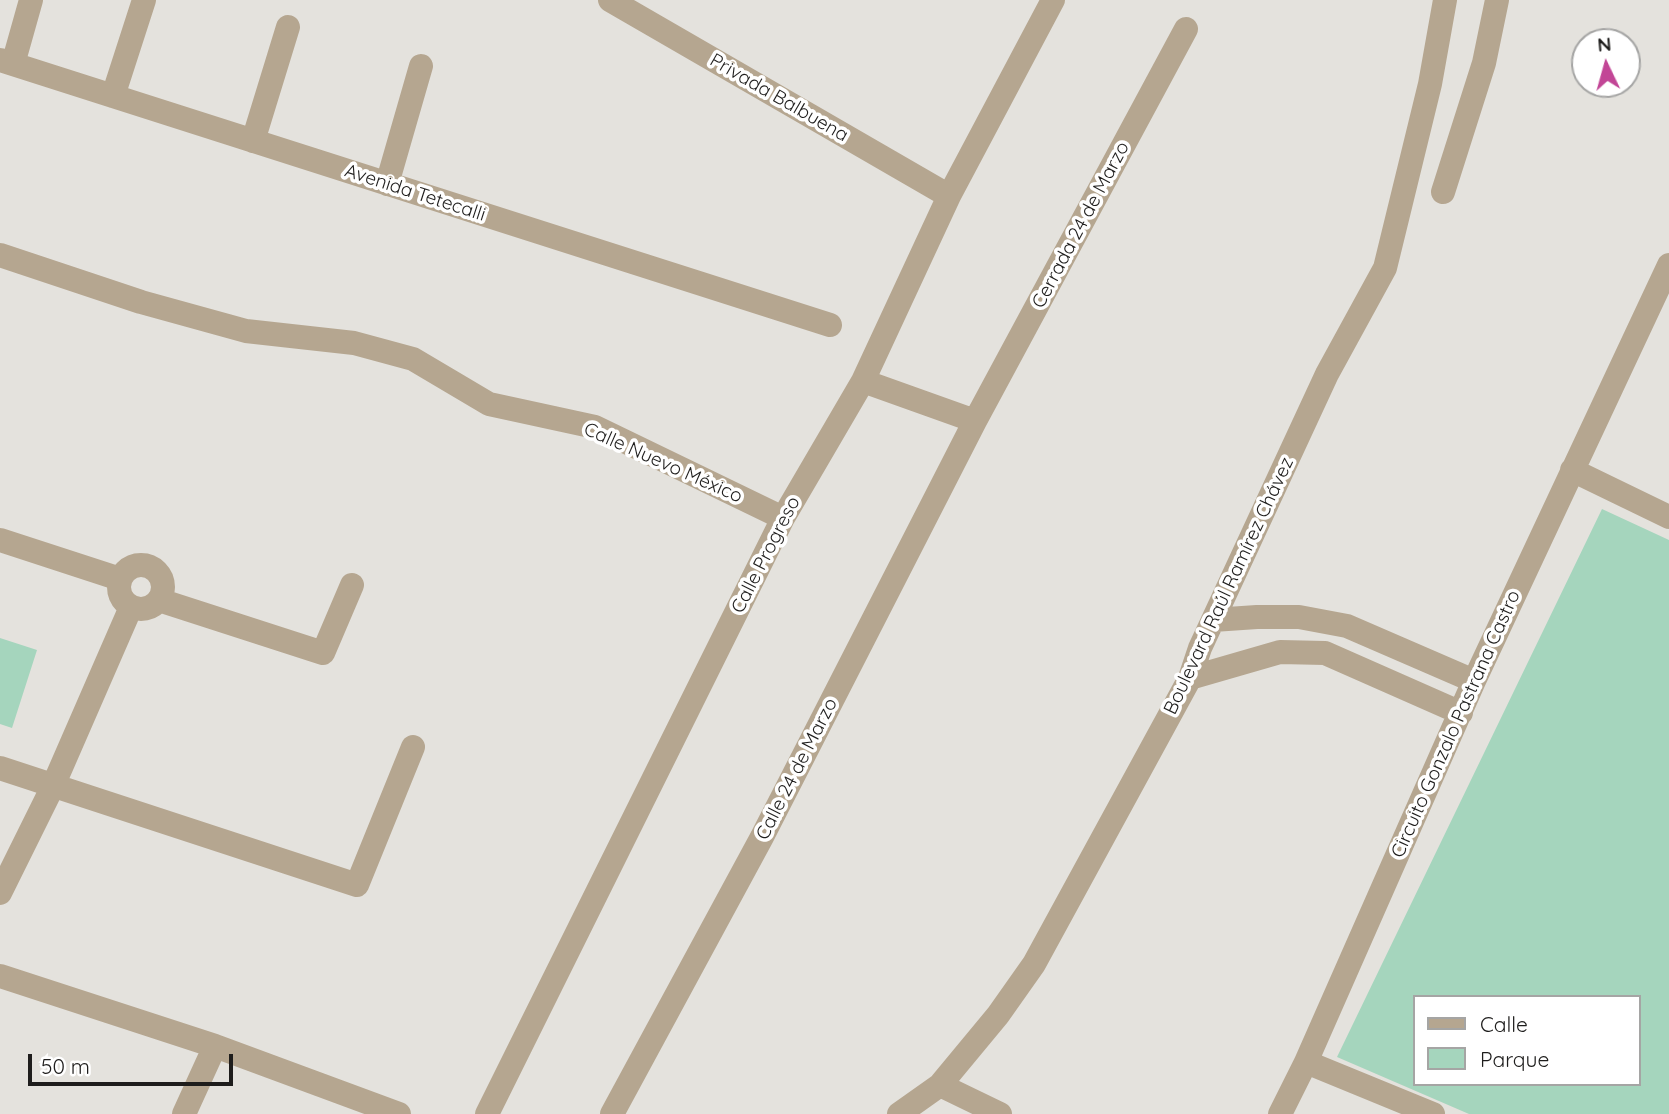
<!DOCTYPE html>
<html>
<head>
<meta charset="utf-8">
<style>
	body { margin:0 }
	#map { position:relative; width:1669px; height:1114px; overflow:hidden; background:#e4e2dd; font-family:Quicksand,sans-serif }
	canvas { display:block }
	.legend { position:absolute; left:1413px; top:995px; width:228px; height:91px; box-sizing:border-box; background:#fff; border:2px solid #a5a5a4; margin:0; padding:9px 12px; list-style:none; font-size:21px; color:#1e1d1c }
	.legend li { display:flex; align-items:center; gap:14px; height:35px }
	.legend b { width:35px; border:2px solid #a5a5a4 }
	.north { position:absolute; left:1571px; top:28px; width:70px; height:70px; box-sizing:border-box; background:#fff; border:2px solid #a5a5a4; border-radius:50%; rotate:355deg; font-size:19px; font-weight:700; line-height:28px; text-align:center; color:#1e1d1c }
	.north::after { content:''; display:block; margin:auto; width:24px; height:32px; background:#c24696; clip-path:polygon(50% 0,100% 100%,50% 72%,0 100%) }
	.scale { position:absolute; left:28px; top:1054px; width:205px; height:32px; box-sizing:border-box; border:4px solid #1e1d1c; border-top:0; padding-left:9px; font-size:21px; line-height:24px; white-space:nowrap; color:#1e1d1c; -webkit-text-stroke:5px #fff; paint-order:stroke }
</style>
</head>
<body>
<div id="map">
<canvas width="1669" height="1114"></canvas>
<ul class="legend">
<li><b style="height:9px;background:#b5a690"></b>Calle</li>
<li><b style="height:19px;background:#a5d5bd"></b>Parque</li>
</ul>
<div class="north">N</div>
<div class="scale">50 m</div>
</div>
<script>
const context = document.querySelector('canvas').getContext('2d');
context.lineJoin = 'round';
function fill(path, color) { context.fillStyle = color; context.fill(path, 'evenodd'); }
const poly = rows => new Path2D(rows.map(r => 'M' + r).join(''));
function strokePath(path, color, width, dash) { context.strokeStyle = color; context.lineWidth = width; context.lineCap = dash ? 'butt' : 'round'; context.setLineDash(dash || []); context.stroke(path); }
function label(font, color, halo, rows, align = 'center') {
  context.font = font + ' Quicksand,sans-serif'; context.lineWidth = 7; context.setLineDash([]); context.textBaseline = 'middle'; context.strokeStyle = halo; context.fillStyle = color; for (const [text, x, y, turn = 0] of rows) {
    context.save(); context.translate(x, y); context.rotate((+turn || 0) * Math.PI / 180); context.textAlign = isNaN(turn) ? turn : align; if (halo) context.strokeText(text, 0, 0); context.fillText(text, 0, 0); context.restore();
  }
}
fill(poly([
	[1602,509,1669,540,1669,1114,1469,1114,1337,1057],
	[1415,997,1639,997,1639,1084,1415,1084],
	[0,638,37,650,12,728,0,724]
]), '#a5d5bd');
strokePath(poly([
	[610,0,949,196],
	[0,60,830,325],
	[13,64,31,0],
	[113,96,144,0],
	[253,141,288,27],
	[387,184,421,66],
	[1443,192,1484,63,1497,0],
	[0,255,141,302,246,331,354,343,413,359,489,404,595,427,783,518],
	[863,381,975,421],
	[1572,470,1669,517],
	[0,540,120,579],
	'119 587a22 22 0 1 1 44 0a22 22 0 1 1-44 0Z',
	[159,600,323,653,352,585],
	[1213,620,1257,617,1299,617,1347,626,1474,681],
	[1190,678,1280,652,1325,653,1461,713],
	[0,768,357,885,413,747],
	[0,893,53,786,131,607],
	[0,976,215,1046,399,1114],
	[1306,1062,1433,1114],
	[940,1085,1000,1114],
	[184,1114,215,1046],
	[487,1114,783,518,863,381,949,196,1053,0],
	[612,1114,762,837,975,421,1186,29],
	[899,1114,940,1085,998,1015,1034,964,1190,678,1200,648,1327,374,1385,268,1430,84,1445,0],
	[1280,1114,1306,1062,1474,681,1669,265]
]), '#b5a690', 24);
label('19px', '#1e1d1c', '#fff', [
	["Privada Balbuena",779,98,30],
	["Avenida Tetecalli",415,193,18],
	["Cerrada 24 de Marzo",1081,225,-62],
	["Calle Nuevo México",663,463,24],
	["Calle Progreso",766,555,-63],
	["Boulevard Raúl Ramírez Chávez",1229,586,-65],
	["Circuito Gonzalo Pastrana Castro",1456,724,-66],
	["Calle 24 de Marzo",797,769,-63]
]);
</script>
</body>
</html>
